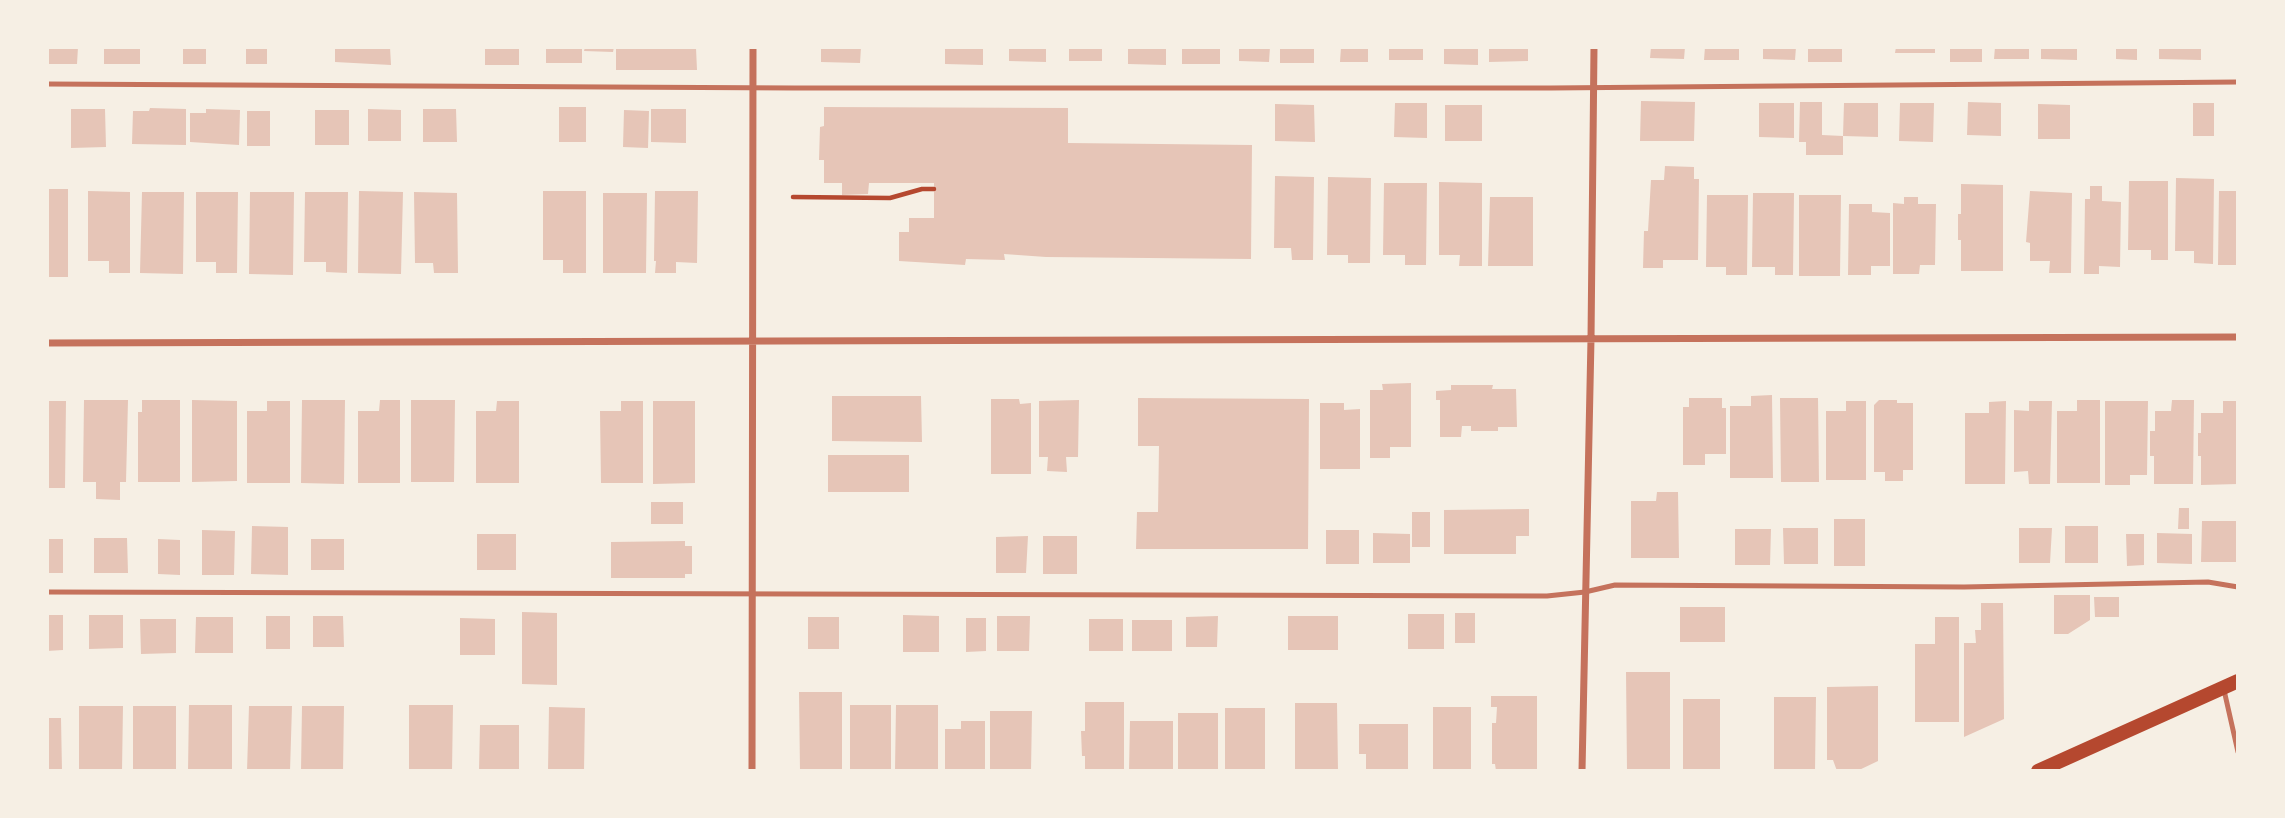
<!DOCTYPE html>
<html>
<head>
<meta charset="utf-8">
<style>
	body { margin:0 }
	#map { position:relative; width:2285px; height:818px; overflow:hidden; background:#f6efe4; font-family:"Titillium Web",sans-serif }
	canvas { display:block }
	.frame { position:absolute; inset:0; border:49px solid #f6efe4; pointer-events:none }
</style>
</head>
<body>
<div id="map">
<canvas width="2285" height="818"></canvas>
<div class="frame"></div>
</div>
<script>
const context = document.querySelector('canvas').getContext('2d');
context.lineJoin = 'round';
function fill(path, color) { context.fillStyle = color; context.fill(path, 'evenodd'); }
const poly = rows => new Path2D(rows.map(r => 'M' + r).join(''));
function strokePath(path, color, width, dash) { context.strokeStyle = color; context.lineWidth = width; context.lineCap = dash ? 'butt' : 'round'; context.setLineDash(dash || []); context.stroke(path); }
fill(poly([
	[47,47,78,47,77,64,47,64],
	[104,47,140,47,140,64,104,64],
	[183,47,206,47,206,64,183,64],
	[246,47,267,47,267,64,246,64],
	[335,47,390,47,391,65,335,62],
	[485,47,519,47,519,65,485,65],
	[546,47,582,47,582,63,546,63],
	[585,47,614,47,613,52,584,51],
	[616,47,696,48,697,70,616,70],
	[821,47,861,47,860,63,821,62],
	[945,47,983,47,983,65,945,64],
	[1009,47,1046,47,1046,62,1009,61],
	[1069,47,1102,47,1102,61,1069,61],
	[1128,47,1166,47,1166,65,1128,64],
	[1182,47,1220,47,1220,64,1182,64],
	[1239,47,1270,47,1269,62,1239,61],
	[1280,47,1314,47,1314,63,1280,63],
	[1341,47,1368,47,1368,62,1340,62],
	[1389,47,1423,47,1423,60,1389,60],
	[1444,47,1478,47,1478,65,1444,64],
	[1489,47,1528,47,1528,61,1489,62],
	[1651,47,1685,47,1684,59,1650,58],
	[1705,47,1739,47,1739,60,1704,60],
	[1763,47,1796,47,1795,60,1763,59],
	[1808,47,1842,47,1842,62,1808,62],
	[1896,47,1935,47,1935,53,1895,53],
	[1950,47,1982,47,1982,62,1950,62],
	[1995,47,2029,47,2029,59,1994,59],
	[2041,47,2077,47,2077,60,2041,59],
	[2116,47,2137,47,2137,60,2116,59],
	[2159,47,2201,47,2201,60,2159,59],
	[1641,101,1695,102,1694,141,1640,141],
	[1800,102,1822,102,1822,135,1843,136,1843,155,1806,155,1806,142,1799,142],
	[1968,102,2001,103,2001,136,1967,135],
	[1395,103,1427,103,1427,138,1394,137],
	[1759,103,1794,103,1794,138,1759,137],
	[1844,103,1878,103,1878,137,1843,136],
	[1900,103,1934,103,1933,142,1899,141],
	[2193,103,2214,103,2214,136,2193,136],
	[1275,104,1314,105,1315,142,1275,141],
	[2038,104,2070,105,2070,139,2038,139],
	[1445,105,1482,105,1482,141,1445,141],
	[559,107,586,107,586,142,559,142],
	[824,107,1068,108,1068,143,1252,145,1251,259,1046,257,1004,254,1005,260,966,259,965,265,899,261,899,232,909,232,909,218,934,218,934,183,869,183,868,194,842,195,842,183,824,183,824,160,819,160,820,127,824,126],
	[150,108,186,109,186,145,132,144,133,111,149,111],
	[71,109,105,109,106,147,71,148],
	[206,109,240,110,239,145,190,142,190,113,206,113],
	[368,109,401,110,401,141,368,141],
	[423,109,456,109,457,142,423,142],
	[651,109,686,109,686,143,651,142],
	[315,110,349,110,349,145,315,145],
	[624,110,649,111,648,148,623,147],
	[247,111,270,111,270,146,247,146],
	[1665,166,1694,167,1694,179,1699,179,1698,260,1663,260,1663,268,1643,268,1644,231,1648,231,1651,180,1664,180],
	[1275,176,1314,177,1313,260,1292,260,1291,248,1274,248],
	[1328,177,1371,178,1370,263,1348,263,1348,255,1327,255],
	[2176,178,2214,179,2213,264,2194,263,2194,251,2175,251],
	[2129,181,2168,181,2168,260,2151,260,2151,250,2128,250],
	[1439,182,1482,183,1482,266,1459,266,1460,255,1439,255],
	[1384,183,1427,183,1426,265,1405,265,1405,255,1383,255],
	[1961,184,2003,185,2003,271,1961,271,1961,240,1958,240,1958,214,1961,214],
	[2090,186,2102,186,2102,201,2121,202,2120,267,2099,266,2099,274,2084,274,2085,199,2090,199],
	[47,189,68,189,68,277,47,277],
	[88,191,130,192,130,273,109,273,109,261,88,261],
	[359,191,403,192,401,274,358,273],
	[543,191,586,191,586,273,563,273,563,260,543,260],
	[655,191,698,191,697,263,676,262,676,273,655,273,656,261,654,261],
	[2030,191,2072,193,2071,273,2049,273,2050,261,2030,261,2030,243,2026,242],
	[2219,191,2238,191,2238,265,2218,265],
	[142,192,184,192,183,274,140,273],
	[196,192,238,192,237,273,216,273,216,262,196,262],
	[250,192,294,192,293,275,249,274],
	[305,192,348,192,347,273,326,272,326,262,304,262],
	[414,192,457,193,458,273,434,273,433,263,415,263],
	[603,193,647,193,646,273,603,273],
	[1753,193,1794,193,1793,275,1775,275,1775,267,1752,267],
	[1707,195,1748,195,1747,275,1726,275,1726,267,1706,267],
	[1799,195,1841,195,1840,276,1799,276],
	[1490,197,1533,197,1533,266,1488,266],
	[1904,197,1918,197,1918,204,1936,204,1935,265,1920,265,1919,274,1893,274,1893,203,1904,204],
	[1849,204,1872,204,1872,212,1890,213,1890,266,1871,266,1871,275,1848,275],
	[1411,383,1411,447,1390,447,1390,458,1370,458,1370,390,1383,390,1382,384],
	[1451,385,1493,385,1492,389,1516,389,1517,427,1498,427,1498,431,1471,431,1471,426,1462,426,1461,437,1440,437,1440,400,1436,400,1436,391,1451,390],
	[1772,395,1773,478,1730,478,1730,406,1751,406,1751,396],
	[832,396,921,396,922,442,832,441],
	[1138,398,1309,399,1308,549,1136,549,1137,512,1158,512,1159,446,1138,446],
	[1689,398,1722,398,1722,408,1726,408,1726,454,1705,454,1705,465,1683,465,1683,407,1689,407],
	[1780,398,1818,398,1819,482,1781,482],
	[991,399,1019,399,1020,404,1031,403,1031,474,991,474],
	[84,400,128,400,126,482,120,482,120,500,96,499,96,482,83,482],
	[142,400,180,400,180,482,138,482,138,412,142,412],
	[192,400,237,401,237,481,192,482],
	[302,400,345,400,344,484,301,483],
	[380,400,400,400,400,483,358,483,358,411,379,411],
	[411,400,455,400,454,482,411,482],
	[1079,400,1078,457,1066,457,1067,472,1047,471,1048,457,1039,457,1039,401],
	[1879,400,1897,400,1897,403,1913,403,1913,470,1903,470,1903,481,1885,481,1885,472,1874,472,1874,405],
	[2077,400,2100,400,2100,483,2057,483,2057,411,2077,411],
	[2172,400,2194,400,2193,484,2154,484,2154,456,2150,456,2150,431,2155,431,2155,411,2171,411],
	[47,401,66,401,65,488,47,488],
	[267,401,290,401,290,483,247,483,247,411,267,411],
	[497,401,519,401,519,483,476,483,476,411,496,411],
	[621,401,643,401,643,483,601,483,600,411,621,411],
	[653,401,695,401,695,483,653,484],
	[1846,401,1866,401,1866,480,1826,480,1826,411,1846,411],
	[2006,401,2005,484,1965,484,1965,413,1989,413,1989,402],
	[2029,401,2052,401,2050,484,2029,484,2028,471,2014,472,2014,410,2029,411],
	[2105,401,2148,401,2147,475,2130,475,2130,485,2105,485],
	[2223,401,2238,401,2238,484,2201,485,2201,456,2198,456,2198,433,2201,433,2201,413,2223,413],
	[1320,403,1344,403,1344,410,1360,409,1360,469,1320,469],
	[828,455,909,455,909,492,828,492],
	[1657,492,1678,492,1679,558,1631,558,1631,501,1656,501],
	[651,502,683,502,683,524,651,524],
	[2179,508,2189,508,2189,529,2178,529],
	[1529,509,1529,536,1516,536,1516,554,1444,554,1444,510],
	[1412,512,1430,512,1430,547,1412,547],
	[1834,519,1865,519,1865,566,1834,566],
	[2202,521,2237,521,2238,562,2201,562],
	[252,526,288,527,288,575,251,574],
	[2065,526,2098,526,2098,563,2065,563],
	[1783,528,1818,528,1818,564,1784,564],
	[2019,528,2052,528,2050,563,2019,563],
	[1735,529,1771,529,1770,565,1735,565],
	[202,530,235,531,234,575,202,575],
	[1326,530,1359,530,1359,564,1326,564],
	[1373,533,1410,534,1410,563,1373,563],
	[2157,533,2192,534,2192,564,2157,563],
	[477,534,516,534,516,570,477,570],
	[2126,534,2144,534,2144,565,2127,566],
	[1028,536,1026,573,996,573,996,537],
	[1043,536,1077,536,1077,574,1043,574],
	[94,538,127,538,128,573,94,573],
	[47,539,63,539,63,573,47,573],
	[158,539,180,540,180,575,158,574],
	[311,539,344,539,344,570,311,570],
	[685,541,685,546,692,546,692,574,685,574,685,578,611,578,611,542],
	[2054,595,2090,595,2090,620,2068,634,2054,634],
	[2094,597,2119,597,2119,617,2095,617],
	[1981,603,2003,603,2004,719,1964,737,1964,643,1976,643,1975,630,1981,630],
	[1680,607,1725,607,1725,642,1680,642],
	[522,612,557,613,557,685,522,684],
	[1455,613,1475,613,1475,643,1455,643],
	[1408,614,1444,614,1444,649,1408,649],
	[47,615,63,615,63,650,47,651],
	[89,615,123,615,123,648,89,649],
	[903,615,939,616,939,652,903,652],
	[266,616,290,616,290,649,266,649],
	[313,616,343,616,344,647,313,647],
	[997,616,1030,616,1029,651,997,651],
	[1218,616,1217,647,1186,647,1186,617],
	[1288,616,1338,616,1338,650,1288,650],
	[196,617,233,617,233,653,195,653],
	[808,617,839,617,839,649,808,649],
	[1935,617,1959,617,1959,722,1915,722,1915,644,1935,644],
	[460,618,495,619,495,655,460,655],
	[966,618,986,618,986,651,966,652],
	[140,619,176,619,176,653,141,654],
	[1089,619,1123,619,1123,651,1089,651],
	[1132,620,1172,620,1172,651,1132,651],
	[1626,672,1670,672,1670,771,1627,771],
	[1878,686,1878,761,1857,771,1837,771,1833,760,1827,760,1827,687],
	[799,692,842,692,842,771,800,771],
	[1491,696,1537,696,1537,771,1496,771,1495,764,1492,764,1492,723,1496,723,1497,707,1491,707],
	[1774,697,1816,697,1815,771,1774,771],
	[1683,699,1720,699,1720,771,1683,771],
	[1085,702,1124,702,1124,771,1085,771,1085,756,1082,756,1081,731,1085,731],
	[1295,703,1337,703,1338,771,1295,771],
	[189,705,232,705,232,771,188,771],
	[409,705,453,705,452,771,409,771],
	[850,705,891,705,891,771,850,771],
	[896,705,938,705,938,771,895,771],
	[79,706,123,706,122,771,79,771],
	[133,706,176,706,176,771,133,771],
	[249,706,292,706,290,771,247,771],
	[302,706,344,706,343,771,301,771],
	[549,707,585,708,584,771,548,771],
	[1433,707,1471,707,1471,771,1433,771],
	[1225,708,1265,708,1265,771,1225,771],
	[990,711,1032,711,1031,771,990,771],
	[1178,713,1218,713,1218,771,1178,771],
	[47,718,61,718,62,771,47,771],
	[961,721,985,721,985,771,945,771,945,729,961,729],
	[1130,721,1173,721,1173,771,1129,771],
	[1359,724,1408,724,1408,771,1366,771,1366,754,1359,754],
	[480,725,519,725,519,771,479,771]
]), '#e6c5b7');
strokePath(poly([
	[793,197,890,198,922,189,934,189]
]), '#b5482f', 4.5);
strokePath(poly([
	[47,84,794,88,1551,88,2238,82],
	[47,592,1547,596,1585,592,1615,585,1964,587,2208,582,2238,587],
	[2224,690,2238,752]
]), '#c5725c', 5);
strokePath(poly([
	[47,343,2238,337],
	[752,771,753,47],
	[1582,771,1591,339,1594,47]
]), '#c5725c', 7);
strokePath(poly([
	[2038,771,2238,681]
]), '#b5482f', 14);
</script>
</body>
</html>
